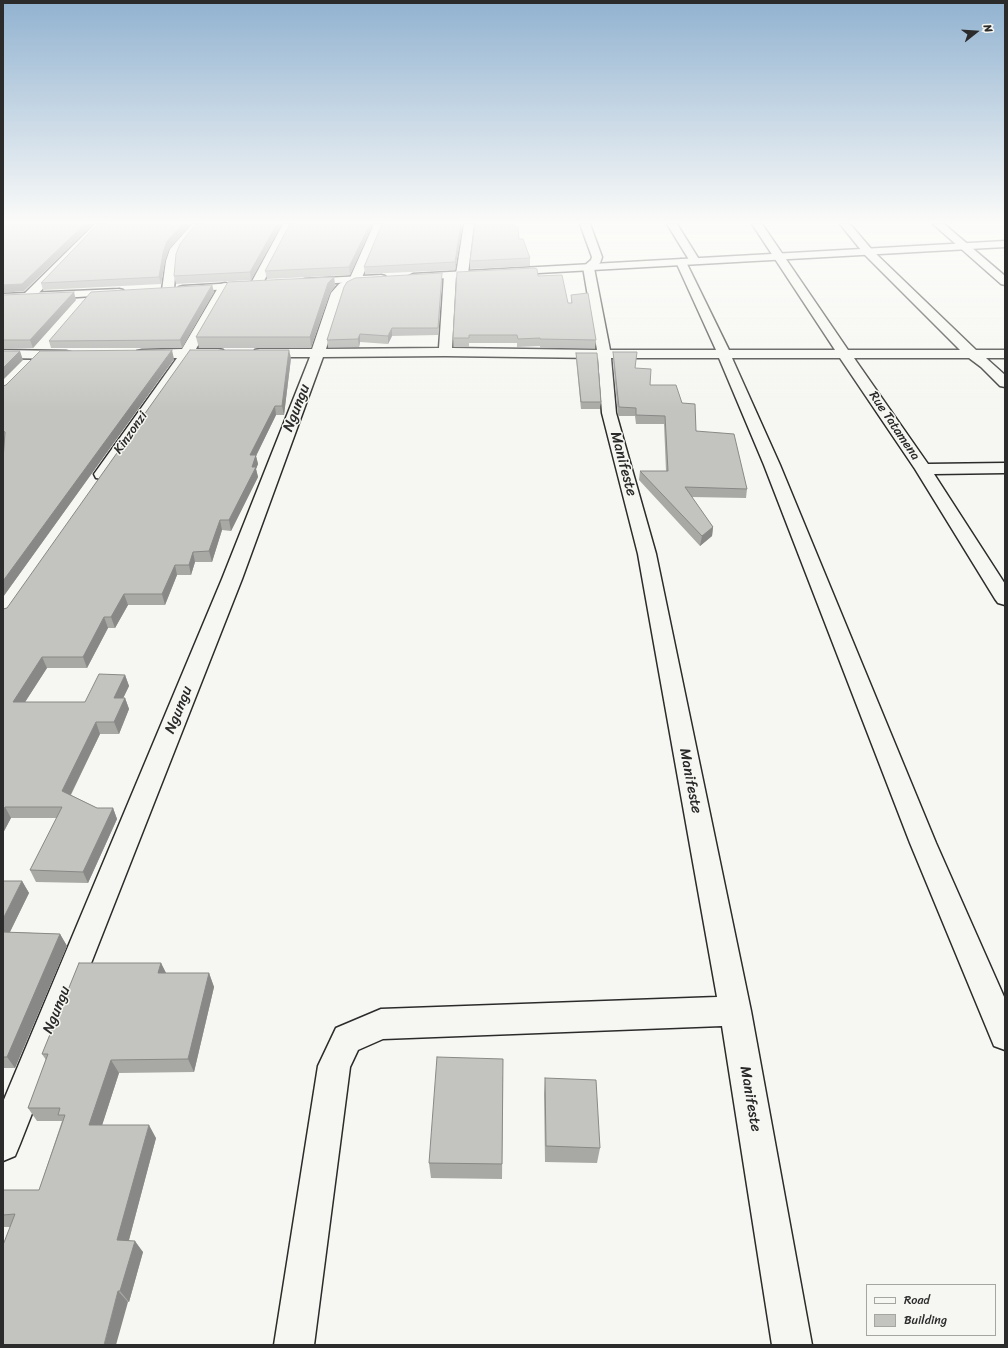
<!DOCTYPE html>
<html>
<head>
<meta charset="utf-8">
<style>
	body { margin:0 }
	#map { position:relative; width:1008px; height:1348px; overflow:hidden; background:#f6f6f2; font-family:Sriracha,sans-serif }
	canvas { display:block }
	.frame { position:absolute; inset:0; border:4px solid #2b2b2b; pointer-events:none }
	.legend { position:absolute; left:866px; top:1284px; width:130px; height:52px; box-sizing:border-box; background:#f6f6f2; border:1px solid #a5a5a2; margin:0; padding:5px 7px; list-style:none; font-size:12px; color:#2b2b2b }
	.legend li { display:flex; align-items:center; gap:8px; height:20px }
	.legend b { width:20px; border:1px solid #a5a5a2 }
	.north { position:absolute; left:956px; top:12px; width:40px; height:40px; -webkit-text-stroke:3px #f6f6f2; paint-order:stroke; rotate:73deg; font-size:11px; font-weight:700; line-height:16px; text-align:center; color:#2b2b2b }
	.north::after { content:''; display:block; margin:auto; width:14px; height:18px; background:#2b2b2b; clip-path:polygon(50% 0,100% 100%,50% 72%,0 100%) }
</style>
</head>
<body>
<div id="map">
<canvas width="1008" height="1348"></canvas>
<div class="frame"></div>
<ul class="legend">
<li><b style="height:5px;background:#f6f6f2"></b>Road</li>
<li><b style="height:11px;background:#c3c3c0"></b>Building</li>
</ul>
<div class="north">N</div>
</div>
<script>
const context = document.querySelector('canvas').getContext('2d');
context.lineJoin = 'round';
const poly = rows => new Path2D(rows.map(r => 'M' + r).join(''));
function strokePath(path, color, width, dash) { context.strokeStyle = color; context.lineWidth = width; context.lineCap = dash ? 'butt' : 'round'; context.setLineDash(dash || []); context.stroke(path); }
function fill(path, color) { context.fillStyle = color; context.fill(path, 'evenodd'); }
function label(font, color, halo, rows, align = 'center') {
  context.font = font + ' Sriracha,sans-serif'; context.lineWidth = 3; context.setLineDash([]); context.textBaseline = 'middle'; context.strokeStyle = halo; context.fillStyle = color; for (const [text, x, y, turn = 0] of rows) {
    context.save(); context.translate(x, y); context.rotate((+turn || 0) * Math.PI / 180); context.textAlign = isNaN(turn) ? turn : align; if (halo) context.strokeText(text, 0, 0); context.fillText(text, 0, 0); context.restore();
  }
}
const street = poly([
	[95,224,105,224,32,300,24,300,22,297,24,294,95,224],
	[192,224,202,224,180,250,176,261,174,290,172,292,168,293,164,292,162,290,166,261,170,249,192,224],
	[283,224,293,224,262,285,260,287,256,288,252,287,250,285,283,224],
	[374,224,384,224,361,280,347,288,343,294,326,349,439,348,444,275,450,272,456,275,452,348,597,350,583,267,591,260,592,257,580,224,590,224,602,257,600,263,594,268,610,350,716,350,676,262,681,259,686,262,729,350,835,350,752,224,762,224,848,350,960,350,865,255,840,224,850,224,873,251,976,350,1005,350,1005,358,986,358,1005,375,1005,387,1000,386,981,367,969,358,854,358,928,464,1005,463,1005,473,934,474,1005,584,1005,605,998,603,995,599,915,469,840,358,732,358,780,465,936,843,1005,999,1005,1050,994,1046,910,843,764,465,719,358,611,358,616,413,656,554,751,1011,812,1345,772,1345,722,1026,383,1039,358,1050,350,1067,314,1345,274,1345,318,1066,336,1028,381,1009,717,997,638,554,602,413,598,358,445,356,323,357,242,579,20,1144,15,1156,3,1161,3,1102,222,579,310,357,260,357,255,356,253,353,255,350,260,349,312,349,331,293,339,284,350,278,374,224],
	[464,224,474,224,468,274,462,277,456,274,464,224],
	[667,224,677,224,700,261,699,263,691,263,667,224],
	[933,224,944,224,1005,276,1005,285,1001,284,933,224],
	[225,283,229,284,231,286,196,349,218,349,223,350,225,353,223,356,218,357,191,357,108,478,102,479,96,478,94,474,177,358,142,358,137,357,135,354,137,351,142,350,182,349,219,286,221,284,225,283],
	[3,350,66,351,71,352,73,355,71,358,66,359,3,358,3,350]
]);
const highway = poly([
	[1005,241,1005,247,413,280,407,277,413,274,1005,241],
	[381,275,385,276,387,278,385,280,305,285,301,284,299,282,301,280,305,279,381,275],
	[255,282,259,283,261,285,259,287,183,292,179,291,177,289,179,287,183,286,255,282],
	[119,289,123,290,125,292,123,294,3,302,3,294,119,289]
]);
strokePath(street, '#2b2b2b', 3);
strokePath(highway, '#2b2b2b', 3);
fill(street, '#f6f6f2');
fill(highway, '#f6f6f2');
fill(poly([
	[98,224,191,224,169,249,165,261,161,284,43,290,41,283],
	[282,224,251,280,176,284,174,276],
	[373,224,350,275,267,279,265,271],
	[382,224,463,224,455,270,365,274,364,267],
	[519,239,530,258,530,266,470,269,470,261],
	[538,276,568,303,571,303,571,295,596,340,595,348,540,348,540,346,517,347,517,343,469,343,469,347,454,347,453,338],
	[334,277,335,286,330,293,311,348,199,348,196,337],
	[442,280,438,335,392,336,388,344,360,342,359,347,328,347,327,340],
	[212,285,214,292,182,348,51,348,49,341],
	[3,295,76,300,33,348,3,349],
	[613,352,636,360,635,368,650,385,682,403,696,431,747,489,746,498,691,497,713,527,712,536,700,546,639,480,640,471,666,471,664,424,636,424,635,416,618,416,613,360],
	[576,353,601,402,600,409,581,409,576,359],
	[291,358,284,415,276,415,256,456,258,464,256,469,258,477,231,531,222,530,212,562,195,562,191,575,177,575,165,605,128,605,115,628,108,628,87,668,47,668,25,702,85,702,125,675,129,686,123,698,125,698,129,709,119,734,100,734,71,795,97,808,113,808,117,819,88,883,36,882,30,870,57,818,11,818,3,833,3,609,7,608],
	[174,359,3,597,3,460,4,441,3,441,3,386],
	[3,881,22,881,29,893,10,932,60,934,67,946,15,1068,3,1068],
	[161,963,166,973,209,973,214,987,194,1072,119,1073,102,1125,156,1138,129,1240,143,1252,129,1302,128,1302,10,1227,3,1227,3,1190,39,1190,62,1121,37,1121,28,1108,46,1060,42,1054],
	[503,1075,502,1179,431,1178,429,1163],
	[545,1078,600,1148,597,1163,545,1162,544,1094]
]), '#a8a8a5');
fill(poly([
	[85,224,94,224,24,291,3,293,3,285],
	[183,224,191,224,169,249,165,261,161,284,159,277,163,253,167,241],
	[277,224,282,224,251,280,250,272],
	[370,224,373,224,350,275,349,267],
	[461,224,463,224,455,270,455,262],
	[442,273,442,280,438,335,438,328],
	[334,277,335,286,330,293,311,348,310,337,328,283],
	[212,285,214,292,182,348,180,340],
	[74,292,76,300,33,348,30,340],
	[392,328,392,336,388,344,388,336],
	[360,334,360,342,359,347,358,339],
	[172,350,174,359,3,597,3,581],
	[289,350,291,358,284,415,282,406],
	[20,351,23,360,3,380,3,368],
	[275,406,276,415,256,456,258,464,256,469,258,477,231,531,229,520,250,455],
	[220,520,222,530,212,562,209,551],
	[713,527,712,536,700,546,702,536],
	[193,552,195,562,191,575,189,565],
	[175,565,177,575,165,605,162,594],
	[124,594,128,605,115,628,111,617],
	[104,617,108,628,87,668,83,657],
	[42,657,47,668,18,713,13,702],
	[125,675,129,686,118,709,114,698],
	[125,698,129,709,119,734,114,722],
	[96,722,100,734,67,802,62,791],
	[5,807,11,818,3,833,3,811],
	[113,808,117,819,88,883,83,872],
	[22,881,29,893,4,944,3,942,3,919],
	[60,934,67,946,15,1068,7,1057],
	[161,963,168,977,158,973],
	[209,973,214,987,194,1072,188,1059],
	[111,1060,119,1073,98,1138,89,1125],
	[149,1125,156,1138,126,1251,117,1240],
	[135,1241,143,1252,129,1302,120,1291],
	[118,1291,128,1302,116,1345,104,1345]
]), '#888886');
const building = poly([
	[3,224,85,224,22,284,3,285,3,224],
	[98,224,183,224,167,241,163,253,159,277,41,283,98,224],
	[196,224,277,224,250,272,174,276,176,254,180,244,196,224],
	[290,224,370,224,349,267,265,271,290,224],
	[382,224,461,224,455,262,364,267,382,224],
	[475,224,514,224,515,227,518,227,519,239,523,239,530,258,470,261,475,224],
	[534,268,537,269,538,276,562,275,568,303,572,303,571,295,588,293,596,340,540,339,540,338,518,339,517,335,469,335,469,338,453,338,457,272,534,268],
	[442,273,438,328,392,328,388,336,360,334,358,339,327,340,344,287,347,282,355,278,442,273],
	[334,277,328,283,310,337,196,337,228,282,334,277],
	[212,285,180,340,49,341,91,292,212,285],
	[74,292,30,340,3,340,3,295,74,292],
	[172,350,3,581,3,460,5,432,3,431,3,386,6,385,40,351,172,350],
	[190,350,289,350,282,406,275,406,250,455,256,455,252,467,256,467,229,520,220,520,209,551,193,552,189,565,175,565,162,594,124,594,111,617,104,617,83,657,42,657,13,702,85,702,99,674,125,675,114,698,125,698,114,722,96,722,62,791,97,808,113,808,83,872,30,870,62,807,5,807,3,811,3,609,7,608,190,350],
	[3,351,20,351,3,368,3,351],
	[613,352,637,352,635,368,651,369,650,385,676,385,682,403,695,404,696,431,734,434,747,489,685,487,713,527,702,536,640,471,668,471,665,416,636,415,636,408,619,407,613,352],
	[576,353,597,353,601,402,581,402,576,353],
	[3,881,22,881,3,919,3,881],
	[3,932,60,934,7,1057,3,1057,3,932],
	[79,963,161,963,158,973,209,973,188,1059,111,1060,89,1125,149,1125,117,1240,135,1241,120,1291,118,1291,104,1345,3,1345,3,1245,15,1214,3,1215,3,1190,39,1190,65,1115,58,1115,60,1108,28,1108,48,1054,42,1054,79,963],
	[437,1057,503,1059,502,1164,429,1163,437,1057],
	[545,1078,596,1080,600,1148,546,1146,545,1078]
]);
fill(building, '#c3c3c0');
strokePath(building, '#888886', 1);
const sky = context.createLinearGradient(0, 0, 0, 412);
sky.addColorStop(0, '#91b2d0');
sky.addColorStop(0.54, '#fbfbf9');
sky.addColorStop(1, '#fbfbf900');
context.fillStyle = sky;
context.fillRect(0, 0, 1008, 412);
label('13px', '#2b2b2b', '#f6f6f2', [
	["Rue Tatamena",894,426,56],
	["Kinzonzi",131,433,-55]
]);
label('15px', '#2b2b2b', '#f6f6f2', [
	["Ngungu",297,408,-69],
	["Manifeste",623,464,75],
	["Ngungu",179,710,-68],
	["Manifeste",690,781,79],
	["Ngungu",57,1010,-68],
	["Manifeste",750,1099,80]
]);
</script>
</body>
</html>
